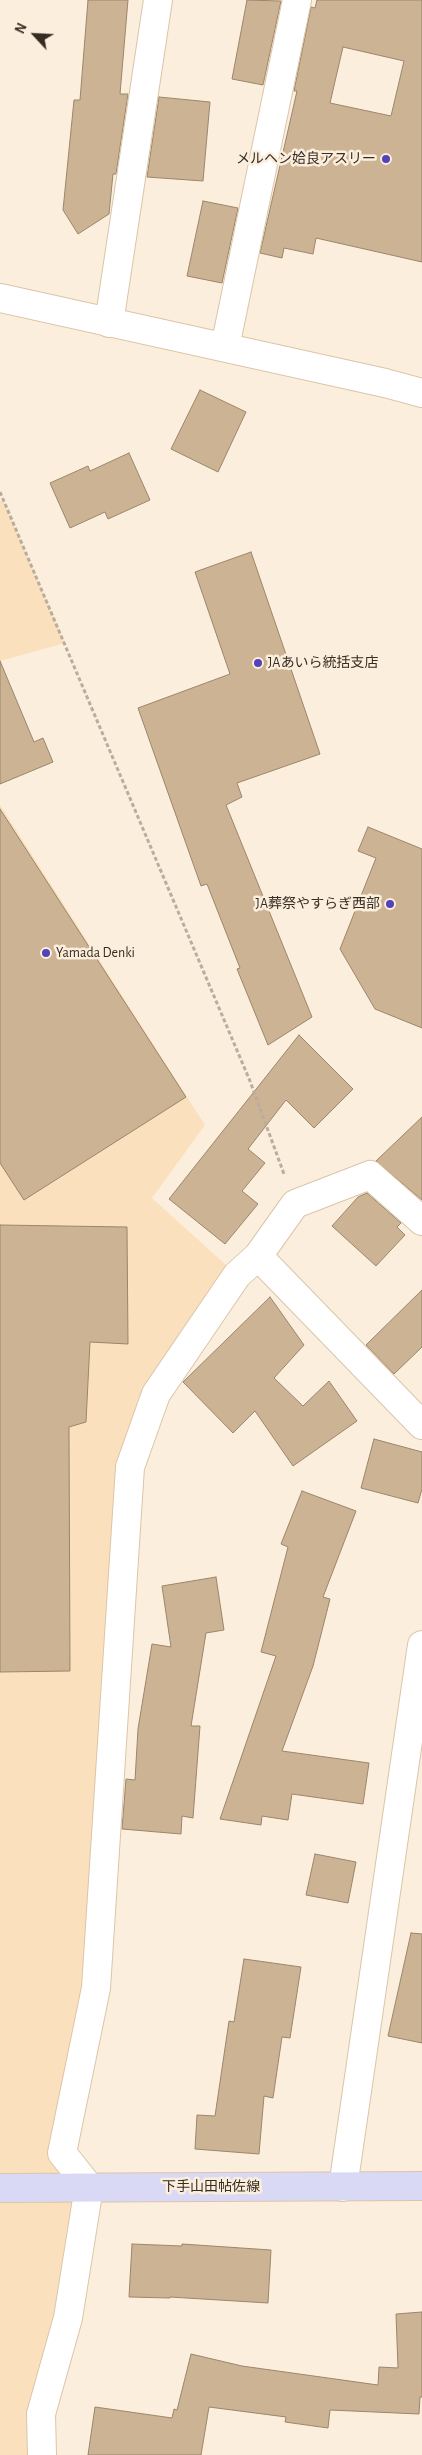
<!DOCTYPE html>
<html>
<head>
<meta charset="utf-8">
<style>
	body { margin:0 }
	#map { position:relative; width:422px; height:2455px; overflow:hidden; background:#fceedd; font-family:"Alegreya Sans",sans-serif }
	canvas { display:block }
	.north { position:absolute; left:10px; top:10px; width:50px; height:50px; -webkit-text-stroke:4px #fceedd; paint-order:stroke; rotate:295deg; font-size:14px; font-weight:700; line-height:20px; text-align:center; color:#362d22 }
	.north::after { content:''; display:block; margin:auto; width:18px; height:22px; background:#362d22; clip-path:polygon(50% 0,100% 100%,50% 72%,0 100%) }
</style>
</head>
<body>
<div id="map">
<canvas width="422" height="2455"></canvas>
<div class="north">N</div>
</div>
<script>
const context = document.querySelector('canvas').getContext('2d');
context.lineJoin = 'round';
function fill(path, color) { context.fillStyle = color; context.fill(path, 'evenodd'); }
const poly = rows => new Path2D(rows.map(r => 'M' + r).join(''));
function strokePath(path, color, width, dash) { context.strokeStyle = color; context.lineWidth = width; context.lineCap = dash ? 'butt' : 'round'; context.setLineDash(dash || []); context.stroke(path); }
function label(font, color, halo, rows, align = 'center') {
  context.font = font + ' "Alegreya Sans","Noto Sans JP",sans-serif'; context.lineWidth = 5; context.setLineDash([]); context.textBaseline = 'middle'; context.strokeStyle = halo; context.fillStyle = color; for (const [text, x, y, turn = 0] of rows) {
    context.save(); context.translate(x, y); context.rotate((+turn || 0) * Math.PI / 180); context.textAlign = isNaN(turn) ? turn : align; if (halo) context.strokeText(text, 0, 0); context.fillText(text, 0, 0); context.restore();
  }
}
fill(poly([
	[3,500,65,643,0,661,0,501],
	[0,805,205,1125,152,1198,237,1275,130,1467,96,1988,62,2153,89,2187,42,2455,0,2455]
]), '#fbe0bd');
const building = poly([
	[88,0,128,0,120,94,128,94,116,174,113,174,109,214,78,234,63,210,74,100,80,100,88,0],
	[247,0,281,1,263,85,232,79,247,0],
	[317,0,422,0,422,262,316,238,313,254,284,248,282,258,260,253,297,91,294,91,311,7,315,8,317,0],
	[343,47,404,61,391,116,330,103,343,47],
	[159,97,210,102,203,181,147,177,159,97],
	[203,201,238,208,222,283,187,276,203,201],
	[200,390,246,412,218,472,171,449,200,390],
	[129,453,150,500,108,519,105,512,70,528,50,483,88,466,90,471,129,453],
	[251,552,320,754,237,783,242,797,226,805,312,1017,268,1045,237,969,240,968,207,884,201,886,138,708,230,674,195,572,251,552],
	[0,661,34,742,43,738,53,762,0,784,0,661],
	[0,809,186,1097,24,1200,0,1163,0,809],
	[368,827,422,849,422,1028,375,1009,340,949,376,858,358,851,368,827],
	[299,1035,353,1089,314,1128,286,1100,248,1149,265,1163,242,1191,258,1204,225,1244,169,1199,299,1035],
	[422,1117,422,1200,376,1161,422,1117],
	[367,1193,401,1223,397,1227,405,1235,376,1266,332,1226,358,1197,367,1193],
	[0,1225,127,1227,128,1344,90,1342,86,1422,69,1427,70,1671,0,1672,0,1225],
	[422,1290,422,1347,394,1374,366,1345,422,1290],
	[270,1297,304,1345,274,1378,303,1406,329,1381,357,1421,293,1466,255,1411,233,1433,183,1382,270,1297],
	[374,1439,422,1452,422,1489,418,1503,361,1488,374,1439],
	[302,1491,356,1511,323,1597,330,1599,313,1666,282,1751,369,1763,363,1804,292,1794,288,1820,262,1816,261,1825,220,1819,276,1656,261,1652,288,1547,281,1544,302,1491],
	[216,1577,224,1630,206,1633,191,1726,200,1726,193,1818,182,1816,181,1834,122,1829,126,1779,135,1780,138,1729,152,1644,171,1647,162,1586,216,1577],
	[315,1854,356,1862,348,1903,306,1895,315,1854],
	[411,1933,422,1934,422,2043,388,2036,411,1933],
	[244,1959,301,1967,290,2038,282,2037,273,2098,264,2096,259,2154,195,2149,197,2115,215,2116,229,2021,234,2022,244,1959],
	[132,2244,182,2246,182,2244,271,2250,268,2303,170,2297,170,2298,129,2297,132,2244],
	[422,2312,422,2397,420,2397,419,2414,330,2410,328,2428,285,2422,286,2417,209,2407,201,2455,88,2455,95,2407,172,2418,174,2409,177,2410,191,2354,242,2366,378,2385,379,2367,398,2368,396,2314,422,2312]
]);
fill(building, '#cbb393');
strokePath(building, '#9b866c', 1);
const minor = poly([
	[109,323,158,0],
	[225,347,297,0],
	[258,1256,422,1425],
	[343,2187,422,1645],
	[42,2455,41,2414,68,2318,89,2187,62,2153,96,1988,130,1467,156,1394,237,1275,258,1256,295,1204,370,1175,422,1221]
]);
const tertiary = poly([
	[0,298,385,383,422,393]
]);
const secondary = poly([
	[0,2188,422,2186]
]);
strokePath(minor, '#dbc5a9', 30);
strokePath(tertiary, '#dbc5a9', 30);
strokePath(secondary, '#dbc5a9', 30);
strokePath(poly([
	[0,492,250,1081,284,1174]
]), '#baad9e', 3, [4, 2.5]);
strokePath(minor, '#fff', 28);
strokePath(tertiary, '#fff', 28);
strokePath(secondary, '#dad9f5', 28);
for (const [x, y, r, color] of [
	[386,159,5,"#5342b9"],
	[258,663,5,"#5342b9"],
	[390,904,5,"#5342b9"],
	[46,953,5,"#5342b9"]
]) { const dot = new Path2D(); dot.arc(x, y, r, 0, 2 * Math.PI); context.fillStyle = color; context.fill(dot); strokePath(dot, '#fceedd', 2); }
label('14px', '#362d22', '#fceedd', [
	["メルヘン姶良アスリー",376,159],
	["JAあいら統括支店",268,663,"left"],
	["JA葬祭やすらぎ西部",380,904],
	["Yamada Denki",56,953,"left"]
], 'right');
label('14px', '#362d22', '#fceedd', [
	["下手山田帖佐線",211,2187]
]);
</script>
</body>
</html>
